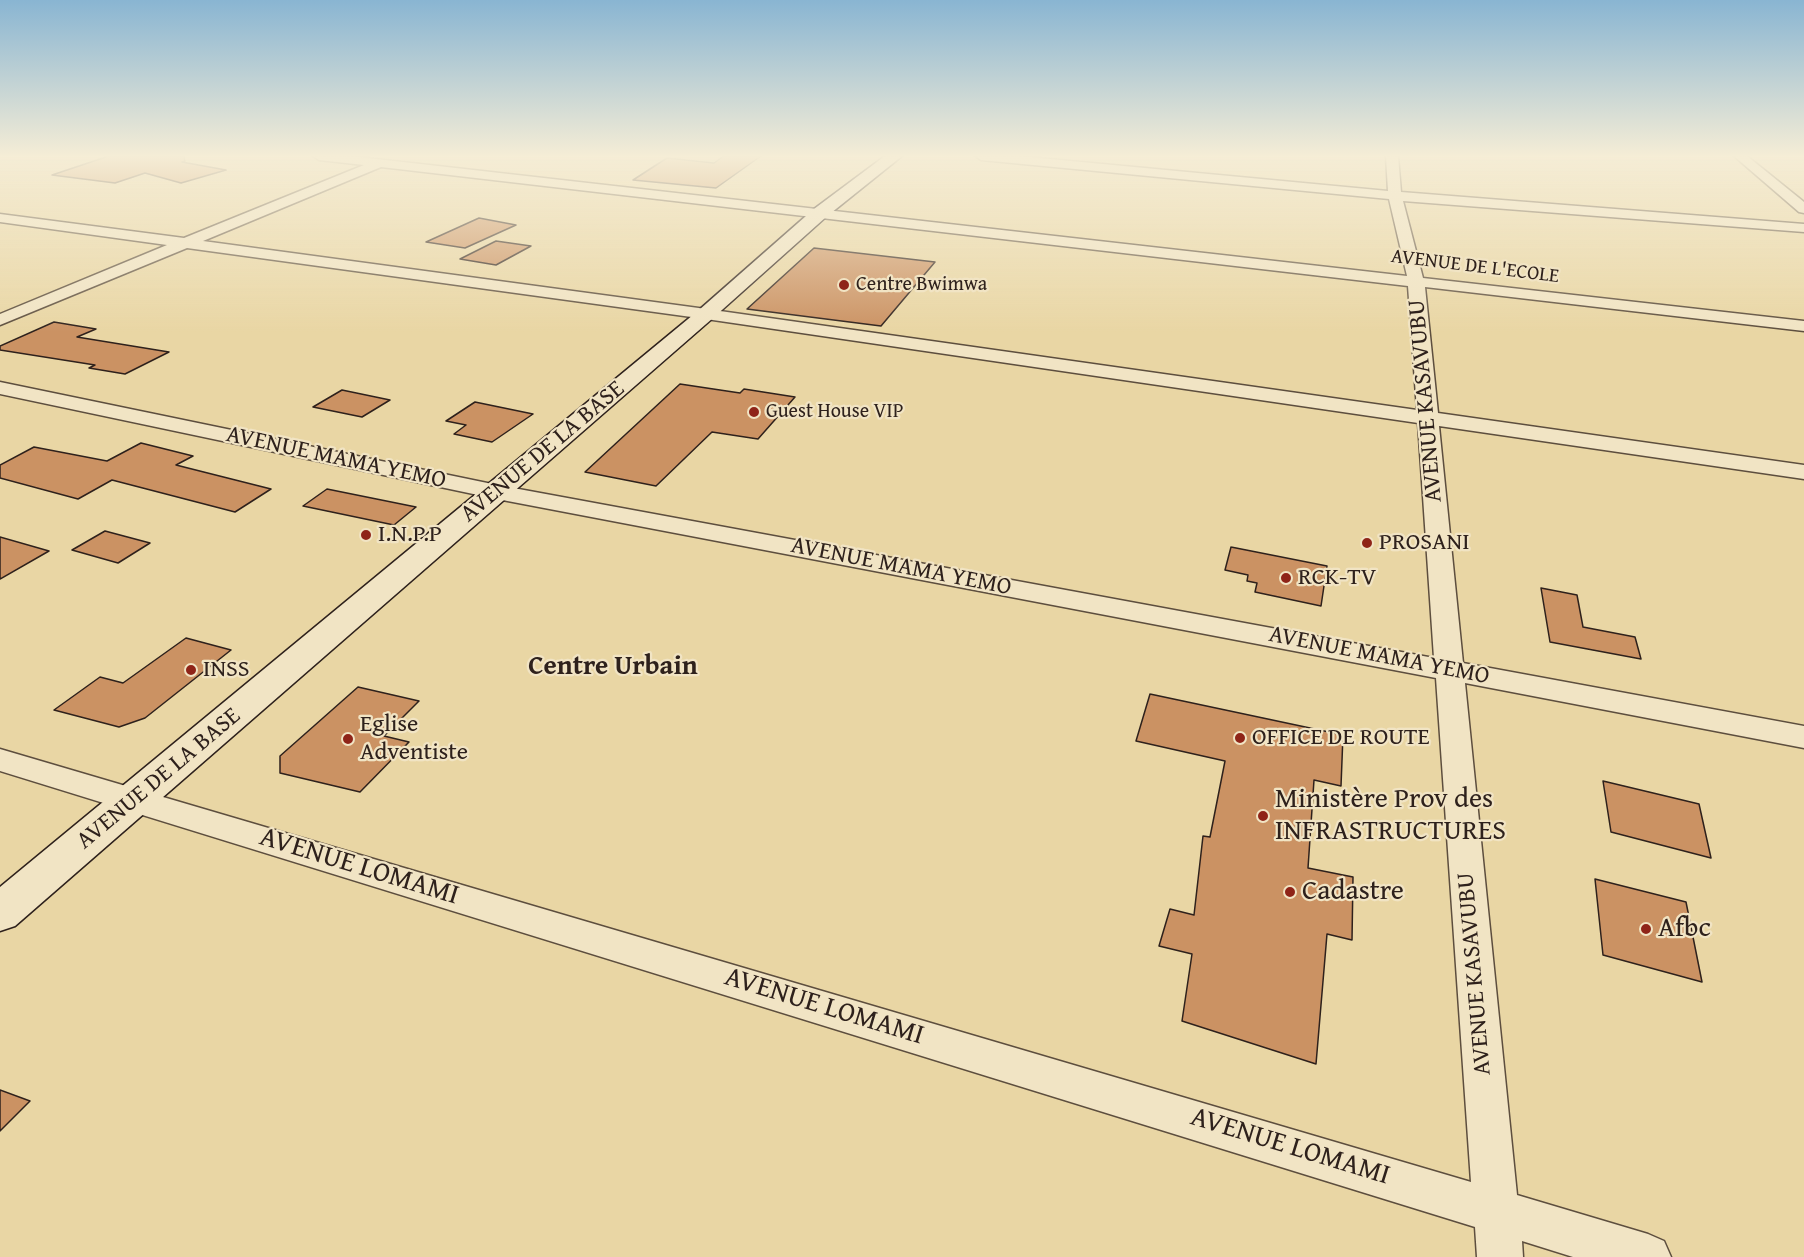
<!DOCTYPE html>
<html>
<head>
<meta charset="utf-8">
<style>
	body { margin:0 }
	canvas { display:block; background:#e9d6a4 }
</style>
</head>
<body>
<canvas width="1804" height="1257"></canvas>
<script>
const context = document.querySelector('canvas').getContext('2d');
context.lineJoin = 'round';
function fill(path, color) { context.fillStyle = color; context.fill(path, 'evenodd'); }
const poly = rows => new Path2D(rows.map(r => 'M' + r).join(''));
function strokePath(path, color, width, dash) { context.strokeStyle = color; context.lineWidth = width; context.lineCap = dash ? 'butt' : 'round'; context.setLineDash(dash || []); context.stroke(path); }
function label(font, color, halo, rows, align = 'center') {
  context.font = font + ' "Gentium Book Plus",serif'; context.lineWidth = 4.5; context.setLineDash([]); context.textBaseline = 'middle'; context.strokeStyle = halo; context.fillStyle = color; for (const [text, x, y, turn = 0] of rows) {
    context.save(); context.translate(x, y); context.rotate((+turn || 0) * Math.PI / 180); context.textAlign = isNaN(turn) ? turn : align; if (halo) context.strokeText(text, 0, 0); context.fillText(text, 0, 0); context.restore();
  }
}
const building = poly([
	[109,156,184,156,185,161,182,162,226,170,181,183,145,173,115,183,52,175,109,156],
	[724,156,761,156,716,188,633,180,667,158,714,163,724,156],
	[479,218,516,225,465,248,426,242,479,218],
	[496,241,531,246,496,265,460,259,496,241],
	[814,248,935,262,881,326,747,309,814,248],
	[54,322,96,329,77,337,169,352,125,374,89,368,95,365,0,350,0,346,54,322],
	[680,384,740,393,744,389,795,397,758,439,712,432,656,486,585,472,680,384],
	[342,390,390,400,362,417,313,407,342,390],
	[475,402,533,414,492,442,454,434,466,425,446,421,475,402],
	[141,443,193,456,176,465,271,489,235,512,112,480,78,499,0,478,0,465,34,447,107,461,141,443],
	[327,489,416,507,394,525,303,506,327,489],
	[105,531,150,543,118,563,72,550,105,531],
	[0,537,49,551,0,579,0,537],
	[1231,547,1327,566,1321,606,1255,592,1257,583,1247,581,1248,575,1225,570,1231,547],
	[1541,588,1577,595,1583,627,1635,637,1641,659,1550,642,1541,588],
	[186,638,231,650,145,718,119,727,54,710,100,677,123,683,186,638],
	[358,687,419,701,384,736,409,742,360,792,280,773,280,756,358,687],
	[1150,694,1343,735,1341,786,1314,780,1308,868,1353,877,1352,940,1327,934,1316,1064,1182,1021,1192,954,1159,946,1170,909,1194,915,1203,836,1210,837,1225,761,1136,741,1150,694],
	[1603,781,1699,804,1711,858,1611,832,1603,781],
	[1595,879,1686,902,1702,982,1603,955,1595,879],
	[0,1090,30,1101,0,1131,0,1090]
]);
fill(building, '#cb9263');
strokePath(building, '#2e211c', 1.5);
const minor = poly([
	[313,156,350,156,1407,276,1389,199,981,160,975,156,1018,156,1388,191,1386,156,1398,156,1401,192,1804,224,1804,232,1403,201,1423,278,1804,321,1804,331,1425,287,1438,413,1804,465,1804,479,1439,426,1463,663,1804,726,1804,748,1465,683,1517,1195,1648,1234,1664,1241,1671,1257,1573,1257,1522,1241,1523,1257,1477,1257,1475,1227,0,771,0,749,1471,1182,1436,678,497,499,0,394,0,382,497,485,1434,658,1418,423,706,319,187,248,0,325,0,314,167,245,0,222,0,214,184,238,364,165,319,160,313,156],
	[381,167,1408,286,1417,410,706,309,203,241,381,167],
	[1734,156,1747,156,1804,202,1804,213,1799,212,1734,156]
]);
const secondary = poly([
	[885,156,902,156,826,217,713,318,15,926,0,931,0,887,699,310,814,209,885,156]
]);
strokePath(minor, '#5d4e3e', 3);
strokePath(secondary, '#2e211c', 3);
fill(minor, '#f1e4c4');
fill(secondary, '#f1e4c4');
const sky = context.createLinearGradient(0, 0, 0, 332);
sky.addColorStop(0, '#89b5d2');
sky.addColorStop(0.47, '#f5edd6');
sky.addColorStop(1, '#f5edd600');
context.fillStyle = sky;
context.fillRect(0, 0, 1804, 332);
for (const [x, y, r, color] of [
	[844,285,6,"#8f2418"],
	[754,412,6,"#8f2418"],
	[366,535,6,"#8f2418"],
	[1367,543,6,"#8f2418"],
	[1286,578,6,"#8f2418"],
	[191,670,6,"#8f2418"],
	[1240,738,6,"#8f2418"],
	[348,739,6,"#8f2418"],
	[1263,816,6,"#8f2418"],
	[1290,892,6,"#8f2418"],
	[1646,929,6,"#8f2418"]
]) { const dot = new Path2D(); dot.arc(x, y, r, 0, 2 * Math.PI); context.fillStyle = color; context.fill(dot); strokePath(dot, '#f1e4c4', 2); }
label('20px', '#2e211c', '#f1e4c4', [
	["AVENUE DE L'ECOLE",1475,267,7]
]);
label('20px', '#2e211c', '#f1e4c4', [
	["Centre Bwimwa",856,285],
	["Guest House VIP",766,412]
], 'left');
label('24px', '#2e211c', '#f1e4c4', [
	["AVENUE KASAVUBU",1426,401,-95],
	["AVENUE DE LA BASE",543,452,-40],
	["AVENUE MAMA YEMO",336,458,12],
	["AVENUE MAMA YEMO",901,567,11],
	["AVENUE MAMA YEMO",1379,656,11],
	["AVENUE DE LA BASE",159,779,-40],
	["AVENUE KASAVUBU",1475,974,-95]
]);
label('24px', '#2e211c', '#f1e4c4', [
	["I.N.P.P",378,535],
	["PROSANI",1379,543],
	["RCK-TV",1298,578],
	["INSS",203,670],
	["Eglise",360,725],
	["Adventiste",360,753],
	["OFFICE DE ROUTE",1252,738]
], 'left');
label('bold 27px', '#2e211c', '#f1e4c4', [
	["Centre Urbain",613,667]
]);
label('28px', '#2e211c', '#f1e4c4', [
	["Ministère Prov des",1275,800],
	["INFRASTRUCTURES",1275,832],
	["Cadastre",1302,892],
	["Afbc",1658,929]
], 'left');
label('28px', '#2e211c', '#f1e4c4', [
	["AVENUE LOMAMI",359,867,17],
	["AVENUE LOMAMI",824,1007,17],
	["AVENUE LOMAMI",1290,1147,17]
]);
</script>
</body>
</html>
